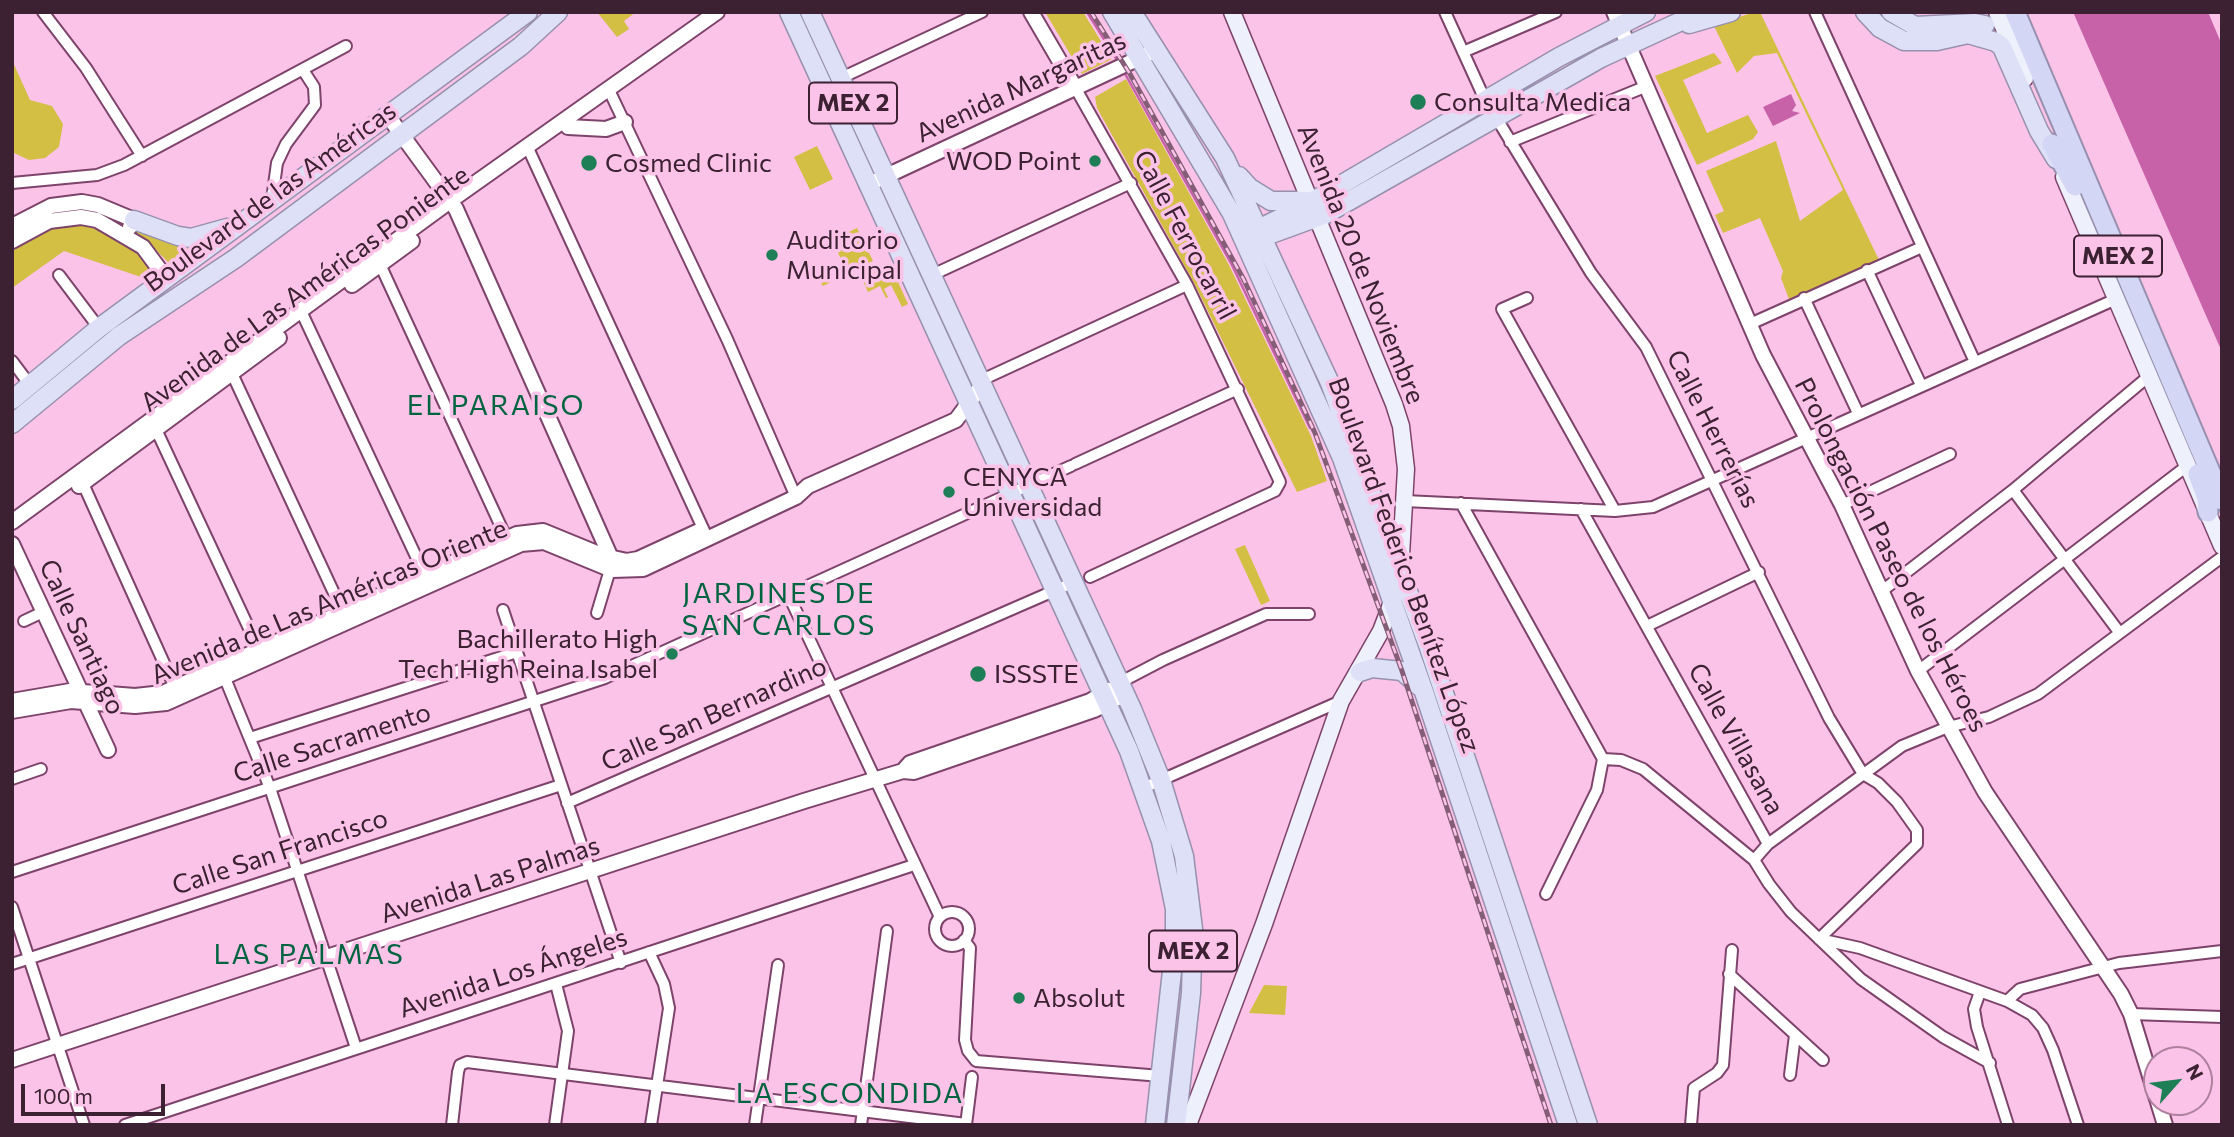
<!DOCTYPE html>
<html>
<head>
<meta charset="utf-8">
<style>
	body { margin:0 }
	#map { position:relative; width:2234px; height:1137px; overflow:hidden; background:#fbc3e7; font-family:Commissioner,sans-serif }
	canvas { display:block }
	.frame { position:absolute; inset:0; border:14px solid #3b2132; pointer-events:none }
	.north { position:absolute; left:2143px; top:1046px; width:70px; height:70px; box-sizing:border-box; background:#fbc3e7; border:2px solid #ae829f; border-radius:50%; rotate:62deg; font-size:19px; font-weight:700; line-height:28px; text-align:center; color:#3b2132 }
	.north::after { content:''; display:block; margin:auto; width:24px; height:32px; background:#1e7e55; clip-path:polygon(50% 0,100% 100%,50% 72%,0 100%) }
	.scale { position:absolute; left:21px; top:1084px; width:144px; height:32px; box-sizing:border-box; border:4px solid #3b2132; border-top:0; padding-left:9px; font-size:21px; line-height:24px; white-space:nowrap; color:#3b2132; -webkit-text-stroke:5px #fbc3e7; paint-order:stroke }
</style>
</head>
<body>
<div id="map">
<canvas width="2234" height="1137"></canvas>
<div class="frame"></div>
<div class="north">N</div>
<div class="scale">100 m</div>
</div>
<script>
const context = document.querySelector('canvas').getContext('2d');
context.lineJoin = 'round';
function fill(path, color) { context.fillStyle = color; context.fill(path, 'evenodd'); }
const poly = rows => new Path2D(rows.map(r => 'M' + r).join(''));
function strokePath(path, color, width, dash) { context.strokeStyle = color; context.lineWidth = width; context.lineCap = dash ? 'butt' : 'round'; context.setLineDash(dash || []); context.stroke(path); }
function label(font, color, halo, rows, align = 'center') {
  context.font = font + ' Commissioner,sans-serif'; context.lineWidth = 7; context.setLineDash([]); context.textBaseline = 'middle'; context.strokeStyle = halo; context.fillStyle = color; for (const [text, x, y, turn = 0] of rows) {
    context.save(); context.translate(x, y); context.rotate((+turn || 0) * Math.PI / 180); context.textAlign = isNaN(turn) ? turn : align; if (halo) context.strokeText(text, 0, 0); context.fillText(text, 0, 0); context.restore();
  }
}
fill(poly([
	[597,12,636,12,624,21,629,29,617,37],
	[1045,12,1083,12,1112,59,1082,74],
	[1754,12,1760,12,1879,260,1789,299,1781,278,1783,271,1760,218,1723,233,1715,215,1724,211,1706,171,1776,141,1800,221,1843,190,1777,53,1754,56,1737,73,1714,26],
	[1714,53,1722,63,1683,80,1707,133,1748,115,1758,132,1753,139,1697,165,1655,76],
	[12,60,30,100,52,106,63,124,59,147,45,158,29,160,12,152],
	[1126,79,1229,265,1311,436,1327,481,1297,492,1194,283,1097,108,1095,97],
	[817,146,833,179,810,190,794,157],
	[110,218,159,237,194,245,192,251,171,265,152,246],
	[80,225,101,230,142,257,152,267,153,278,146,284,141,277,64,251,12,288,12,251,57,226],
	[857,228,873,261,823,286,821,283,846,270,832,240],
	[875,268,894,273,908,304,902,307,891,285,884,289,888,297,886,298,880,286,868,292,862,279,866,277,864,273],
	[1245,545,1270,601,1261,605,1235,549],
	[1264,985,1287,986,1285,1015,1249,1013]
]), '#d3bf43');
fill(poly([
	[2073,12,2208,12,2222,45,2222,352],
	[1791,94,1796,105,1792,111,1800,113,1773,126,1763,107]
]), '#c762a9');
strokePath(poly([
	[1087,12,1119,63],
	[1124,72,1232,265,1310,428]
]), '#c762a9', 2.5);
const minor = poly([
	[43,12,86,68,142,156],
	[1445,12,1486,102],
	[1815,12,1975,362],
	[1463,52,1556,12],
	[841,78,982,12],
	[608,88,727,339,796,497],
	[1076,89,1187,285,1280,482,1275,491,1090,577],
	[1497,119,1591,273,1646,347,1829,718,1863,774,1878,783,1897,802,1917,830,1917,844,1819,939],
	[1510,142,1647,86],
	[527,146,706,535],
	[12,183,97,175,124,165,346,46],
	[272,200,277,163,286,144,315,105,314,87,303,70],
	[378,260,509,544],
	[1867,270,1921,385],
	[59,275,99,328],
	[932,275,1131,183],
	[1527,298,1502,309,1615,511],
	[1804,298,1858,413],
	[301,311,428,582],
	[1750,324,1922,247],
	[12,361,30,385],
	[229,367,346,619],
	[982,385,986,378,1187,285],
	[154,425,261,654],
	[1075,464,1238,389],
	[80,477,177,692],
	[2013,490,2119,632],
	[1405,501,1615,511,1653,507,2116,299],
	[1461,503,1603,759,1597,790,1546,894],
	[1842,505,1950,454],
	[1581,509,1768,844,1754,860,1769,884,1791,912,1861,979,1943,1037,1990,1063],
	[1882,591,2013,490,2149,376],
	[789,596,940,917],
	[503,610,621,963],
	[597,613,612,563],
	[24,621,43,612],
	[1647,626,1759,572],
	[222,671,270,788,356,1048],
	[1918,671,2187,466],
	[1119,683,1163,660,1266,614,1309,614],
	[250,738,517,652],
	[1603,759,1621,760,1643,769,1754,860],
	[12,779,41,769],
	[1143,788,1341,701],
	[567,803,1072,583],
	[1768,844,1902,746,1948,727,1989,717,2038,694,2222,557],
	[12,872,605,678,1071,466],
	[12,907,84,1125],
	'935 929a17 17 0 1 1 34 0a17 17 0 1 1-34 0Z',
	[1819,939,1860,948,2007,1001,2032,1015,2043,1028,2053,1050,2078,1125],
	[964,940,970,948,965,1040,968,1051,976,1061,1161,1076],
	[649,952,664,984,669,1008,651,1125],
	[12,964,561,785],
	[1729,974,1823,1060],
	[1980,992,1974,1009,1977,1027,2008,1125],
	[2007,1001,2020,989,2119,963,2222,951],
	[2131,1014,2222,1017],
	[1790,1075,1795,1035],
	[125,1125,914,865],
	[452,1125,458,1072,460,1065,467,1062,966,1124],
	[555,1125,568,1031,556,984],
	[755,1125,778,965],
	[861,1125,887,931],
	[966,1125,972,1077],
	[1691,1125,1694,1088,1717,1073,1723,1065,1732,950]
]);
const tertiary = poly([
	[1031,12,1076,89],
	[1614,12,1763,355,1842,505,1918,671,1985,792,2121,994,2131,1014,2157,1099],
	[388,116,456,209,611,558],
	[568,127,606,129,625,122],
	[867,185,1148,54],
	[12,226,51,206,82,202,98,205,134,220,130,227],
	[12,241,49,221,81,217,97,220,143,247,160,270,161,283],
	[352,285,412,241],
	[79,486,279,338],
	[12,522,450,201,717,12],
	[12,544,108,750],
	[12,701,70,691,135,696,163,693,517,534,543,531,604,556,627,561,638,559,701,530],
	[12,711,71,701,135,706,166,703,521,544,544,542,612,570,643,569,796,497,808,486,956,420,982,385],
	[903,771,910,763,1090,701,1109,690],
	[12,1060,804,801,903,771,914,772,1094,710,1125,694],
	[2158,1102,2165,1125]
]);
const secondary = poly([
	[1232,12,1394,404,1401,426,1406,469,1400,572],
	[1997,12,2025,78],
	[2064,177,2222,546],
	[1188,1125,1264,924,1341,701,1381,631,1394,597]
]);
const primary = poly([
	[789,12,1129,751,1161,841,1175,909,1175,944,1155,1125],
	[810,12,1132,709,1161,780,1184,856,1193,929,1191,993,1176,1125],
	[1112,12,1232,214,1342,458,1424,692,1568,1125],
	[1132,12,1225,158,1330,383,1428,645,1588,1125],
	[1865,12,1880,28,1904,41,1937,41,1968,34,1996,42,2002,47,2039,131,2056,159],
	[1891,12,1915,26,1975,23,1985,25],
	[1689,24,1731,12],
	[1239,176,1250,188,1271,201,1307,201],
	[134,220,178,236,191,238,227,228],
	[1250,233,1303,207,1559,57,1646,12],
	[1252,237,1263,237,1326,214,1601,58,1701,12],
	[12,400,99,328,528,12],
	[12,424,119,336,236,258,521,46,558,12],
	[1360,672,1372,668,1402,671,1420,687]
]);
const trunk = poly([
	[2015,12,2222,500],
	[2052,144,2075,186],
	[2198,474,2207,498,2208,512]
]);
strokePath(minor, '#7e436b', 14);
strokePath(tertiary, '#7e436b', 18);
strokePath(secondary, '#7e436b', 19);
strokePath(primary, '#9790ae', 21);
strokePath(trunk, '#9790ae', 23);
strokePath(minor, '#fff', 10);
strokePath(tertiary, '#fff', 14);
strokePath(secondary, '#eef0fb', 16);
strokePath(primary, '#dee0f7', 18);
strokePath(trunk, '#d3d6f4', 19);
const rail = poly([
	[1091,12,1130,74,1244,280,1315,433,1402,671,1551,1125]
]);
strokePath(rail, '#845e77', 5);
strokePath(rail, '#fbc3e7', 2.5, [8]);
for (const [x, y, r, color] of [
	[1418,102,9,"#1e7e55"],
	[1095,161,7,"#1e7e55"],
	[589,163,9,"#1e7e55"],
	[772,255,7,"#1e7e55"],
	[949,492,7,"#1e7e55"],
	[672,654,7,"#1e7e55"],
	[978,674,9,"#1e7e55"],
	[1019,998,7,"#1e7e55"]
]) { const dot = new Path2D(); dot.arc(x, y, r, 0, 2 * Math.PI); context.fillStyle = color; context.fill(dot); strokePath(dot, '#fbc3e7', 2.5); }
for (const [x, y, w] of [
	[853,103,88],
	[2118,256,88],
	[1193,951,88]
]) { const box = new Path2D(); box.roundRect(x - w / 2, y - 20.5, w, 41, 5); context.fillStyle = '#fbc3e7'; context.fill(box); strokePath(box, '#3b2132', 2); }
label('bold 24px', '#3b2132', null, [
	["MEX 2",853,103],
	["MEX 2",2118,256],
	["MEX 2",1193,951]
]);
label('26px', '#3b2132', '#fbc3e7', [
	["Avenida Margaritas",1021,87,-25],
	["Boulevard de las Américas",270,197,-36],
	["Calle Ferrocarril",1185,235,62],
	["Avenida 20 de Noviembre",1361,264,68],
	["Avenida de Las Américas Poniente",305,289,-36],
	["Calle Herrerías",1713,429,63],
	["Prolongación Paseo de los Héroes",1891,555,63],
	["Boulevard Federico Benítez López",1404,565,70],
	["Avenida de Las Américas Oriente",329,602,-23],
	["Calle Santiago",82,637,65],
	["Calle San Bernardino",714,714,-24],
	["Calle Villasana",1736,739,61],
	["Calle Sacramento",332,743,-18],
	["Calle San Francisco",280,852,-18],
	["Avenida Las Palmas",490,880,-18],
	["Avenida Los Ángeles",513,973,-18]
]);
label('26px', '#3b2132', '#fbc3e7', [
	["Consulta Medica",1434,102],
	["WOD Point",1081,161,"right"],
	["Cosmed Clinic",605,163],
	["Auditorio",786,240],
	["Municipal",786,270],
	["CENYCA",963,477],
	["Universidad",963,507],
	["Bachillerato High",658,639,"right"],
	["Tech High Reina Isabel",658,669,"right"],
	["ISSSTE",994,674],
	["Absolut",1033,998]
], 'left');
context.letterSpacing = '2px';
label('28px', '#006440', '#fbc3e7', [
	["EL PARAISO",496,406],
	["JARDINES DE",779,594],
	["SAN CARLOS",779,626],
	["LAS PALMAS",309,955],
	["LA ESCONDIDA",850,1094]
]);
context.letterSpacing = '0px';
</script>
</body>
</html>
